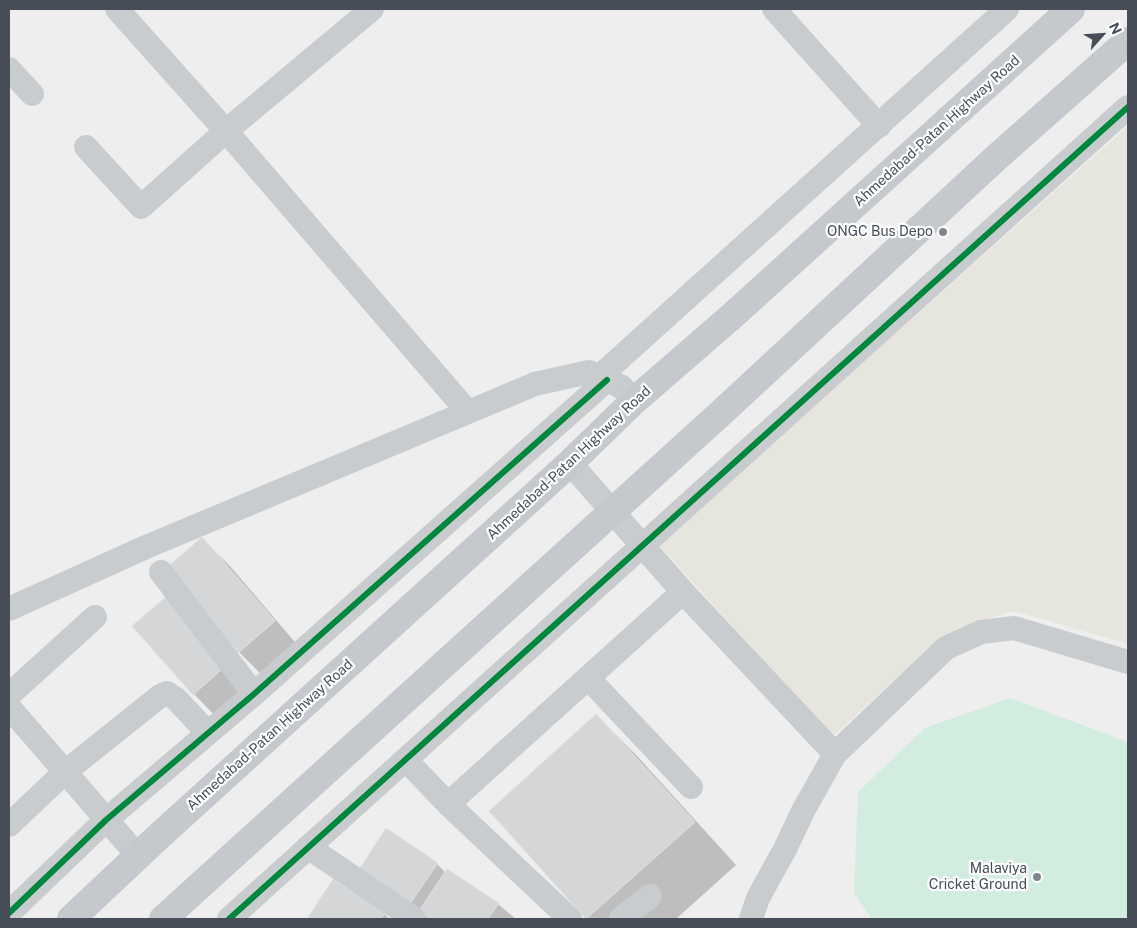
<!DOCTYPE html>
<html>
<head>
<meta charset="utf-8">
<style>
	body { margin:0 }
	#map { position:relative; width:1137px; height:928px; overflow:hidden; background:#eee; font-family:"Public Sans",sans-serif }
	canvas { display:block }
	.frame { position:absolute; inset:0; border:10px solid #464d59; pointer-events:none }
	.north { position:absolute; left:1077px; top:10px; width:50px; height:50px; -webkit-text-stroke:4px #fff; paint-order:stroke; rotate:64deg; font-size:14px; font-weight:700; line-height:20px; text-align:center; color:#464d59 }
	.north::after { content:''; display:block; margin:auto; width:18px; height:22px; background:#464d59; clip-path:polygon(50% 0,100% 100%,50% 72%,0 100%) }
</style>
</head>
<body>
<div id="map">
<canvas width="1137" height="928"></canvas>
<div class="frame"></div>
<div class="north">N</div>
</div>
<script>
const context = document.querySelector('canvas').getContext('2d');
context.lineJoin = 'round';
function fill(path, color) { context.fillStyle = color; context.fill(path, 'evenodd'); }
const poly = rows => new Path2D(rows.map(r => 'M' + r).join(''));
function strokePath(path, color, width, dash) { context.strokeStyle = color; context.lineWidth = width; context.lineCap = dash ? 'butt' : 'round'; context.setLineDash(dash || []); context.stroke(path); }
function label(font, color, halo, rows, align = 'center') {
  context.font = font + ' "Public Sans",sans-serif'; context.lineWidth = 4.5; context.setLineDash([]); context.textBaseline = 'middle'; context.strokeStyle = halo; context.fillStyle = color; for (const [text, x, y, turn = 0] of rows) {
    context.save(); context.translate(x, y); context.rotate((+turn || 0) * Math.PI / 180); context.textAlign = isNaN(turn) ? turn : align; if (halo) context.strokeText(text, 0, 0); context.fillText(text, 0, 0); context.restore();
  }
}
fill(poly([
	[1128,126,1128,644,1014,611,977,622,938,641,832,737,659,545]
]), '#e7e6de');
fill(poly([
	[1010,698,1128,742,1128,919,872,919,854,893,858,792,925,728]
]), '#d3ece0');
fill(poly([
	[202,539,229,565,300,648,265,678,239,652],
	[169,596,255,690,220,721,194,694,134,626],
	[596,715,638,757,736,865,676,919,588,919,490,812],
	[437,864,446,873,498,904,516,919,419,919,386,898],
	[334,880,384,914,390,919,308,919]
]), '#0003');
const building = poly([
	[202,537,275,621,238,653,165,569,202,537],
	[169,594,229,663,193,695,132,626,169,594],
	[596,714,695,822,586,919,489,811,596,714],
	[386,828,438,863,409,905,358,871,386,828],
	[447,869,499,903,488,919,431,919,419,911,447,869],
	[333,879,385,913,381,919,307,919,333,879]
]);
fill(building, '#d5d6d8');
strokePath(building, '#dfe0e1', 1);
strokePath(poly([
	[372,9,226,131,468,412],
	[774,9,879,126],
	[9,69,32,94],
	[86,147,141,207,226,131,117,9],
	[599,377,1007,9],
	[570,463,683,592,835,754],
	[161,572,254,694],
	[9,609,146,547,535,384,589,372,622,387,634,401],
	[588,678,691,787],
	[9,695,95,617],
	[9,707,138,856],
	[406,760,448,804,683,592],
	[448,804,570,919],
	[9,825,65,772,160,696,167,693,176,699,208,733],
	[308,847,414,919],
	[9,913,106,820,254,694,607,380],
	[229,919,1128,107],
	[621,919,650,896],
	[751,919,758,898,785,849,803,811,835,754,946,648,981,632,1014,628,1128,662]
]), '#c9cccf', 24);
strokePath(poly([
	[71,919,157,838,570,463,634,401,732,316,1071,9],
	[163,919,721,413,997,157,1128,41]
]), '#c5c8cc', 28);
strokePath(poly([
	[9,913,106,820,254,694,607,380],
	[229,919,1128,107]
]), '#00873e', 6);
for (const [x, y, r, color] of [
	[943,232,5,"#81858d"],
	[1037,877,5,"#81858d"]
]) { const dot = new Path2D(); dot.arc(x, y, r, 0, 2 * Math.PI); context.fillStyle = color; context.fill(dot); strokePath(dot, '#fff', 2); }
label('14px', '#464d59', '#fff', [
	["Ahmedabad-Patan Highway Road",937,131,-42],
	["Ahmedabad-Patan Highway Road",569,463,-43],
	["Ahmedabad-Patan Highway Road",270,735,-42]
]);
label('14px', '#464d59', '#fff', [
	["ONGC Bus Depo",933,232],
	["Malaviya",1027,869],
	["Cricket Ground",1027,885]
], 'right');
</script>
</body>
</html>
